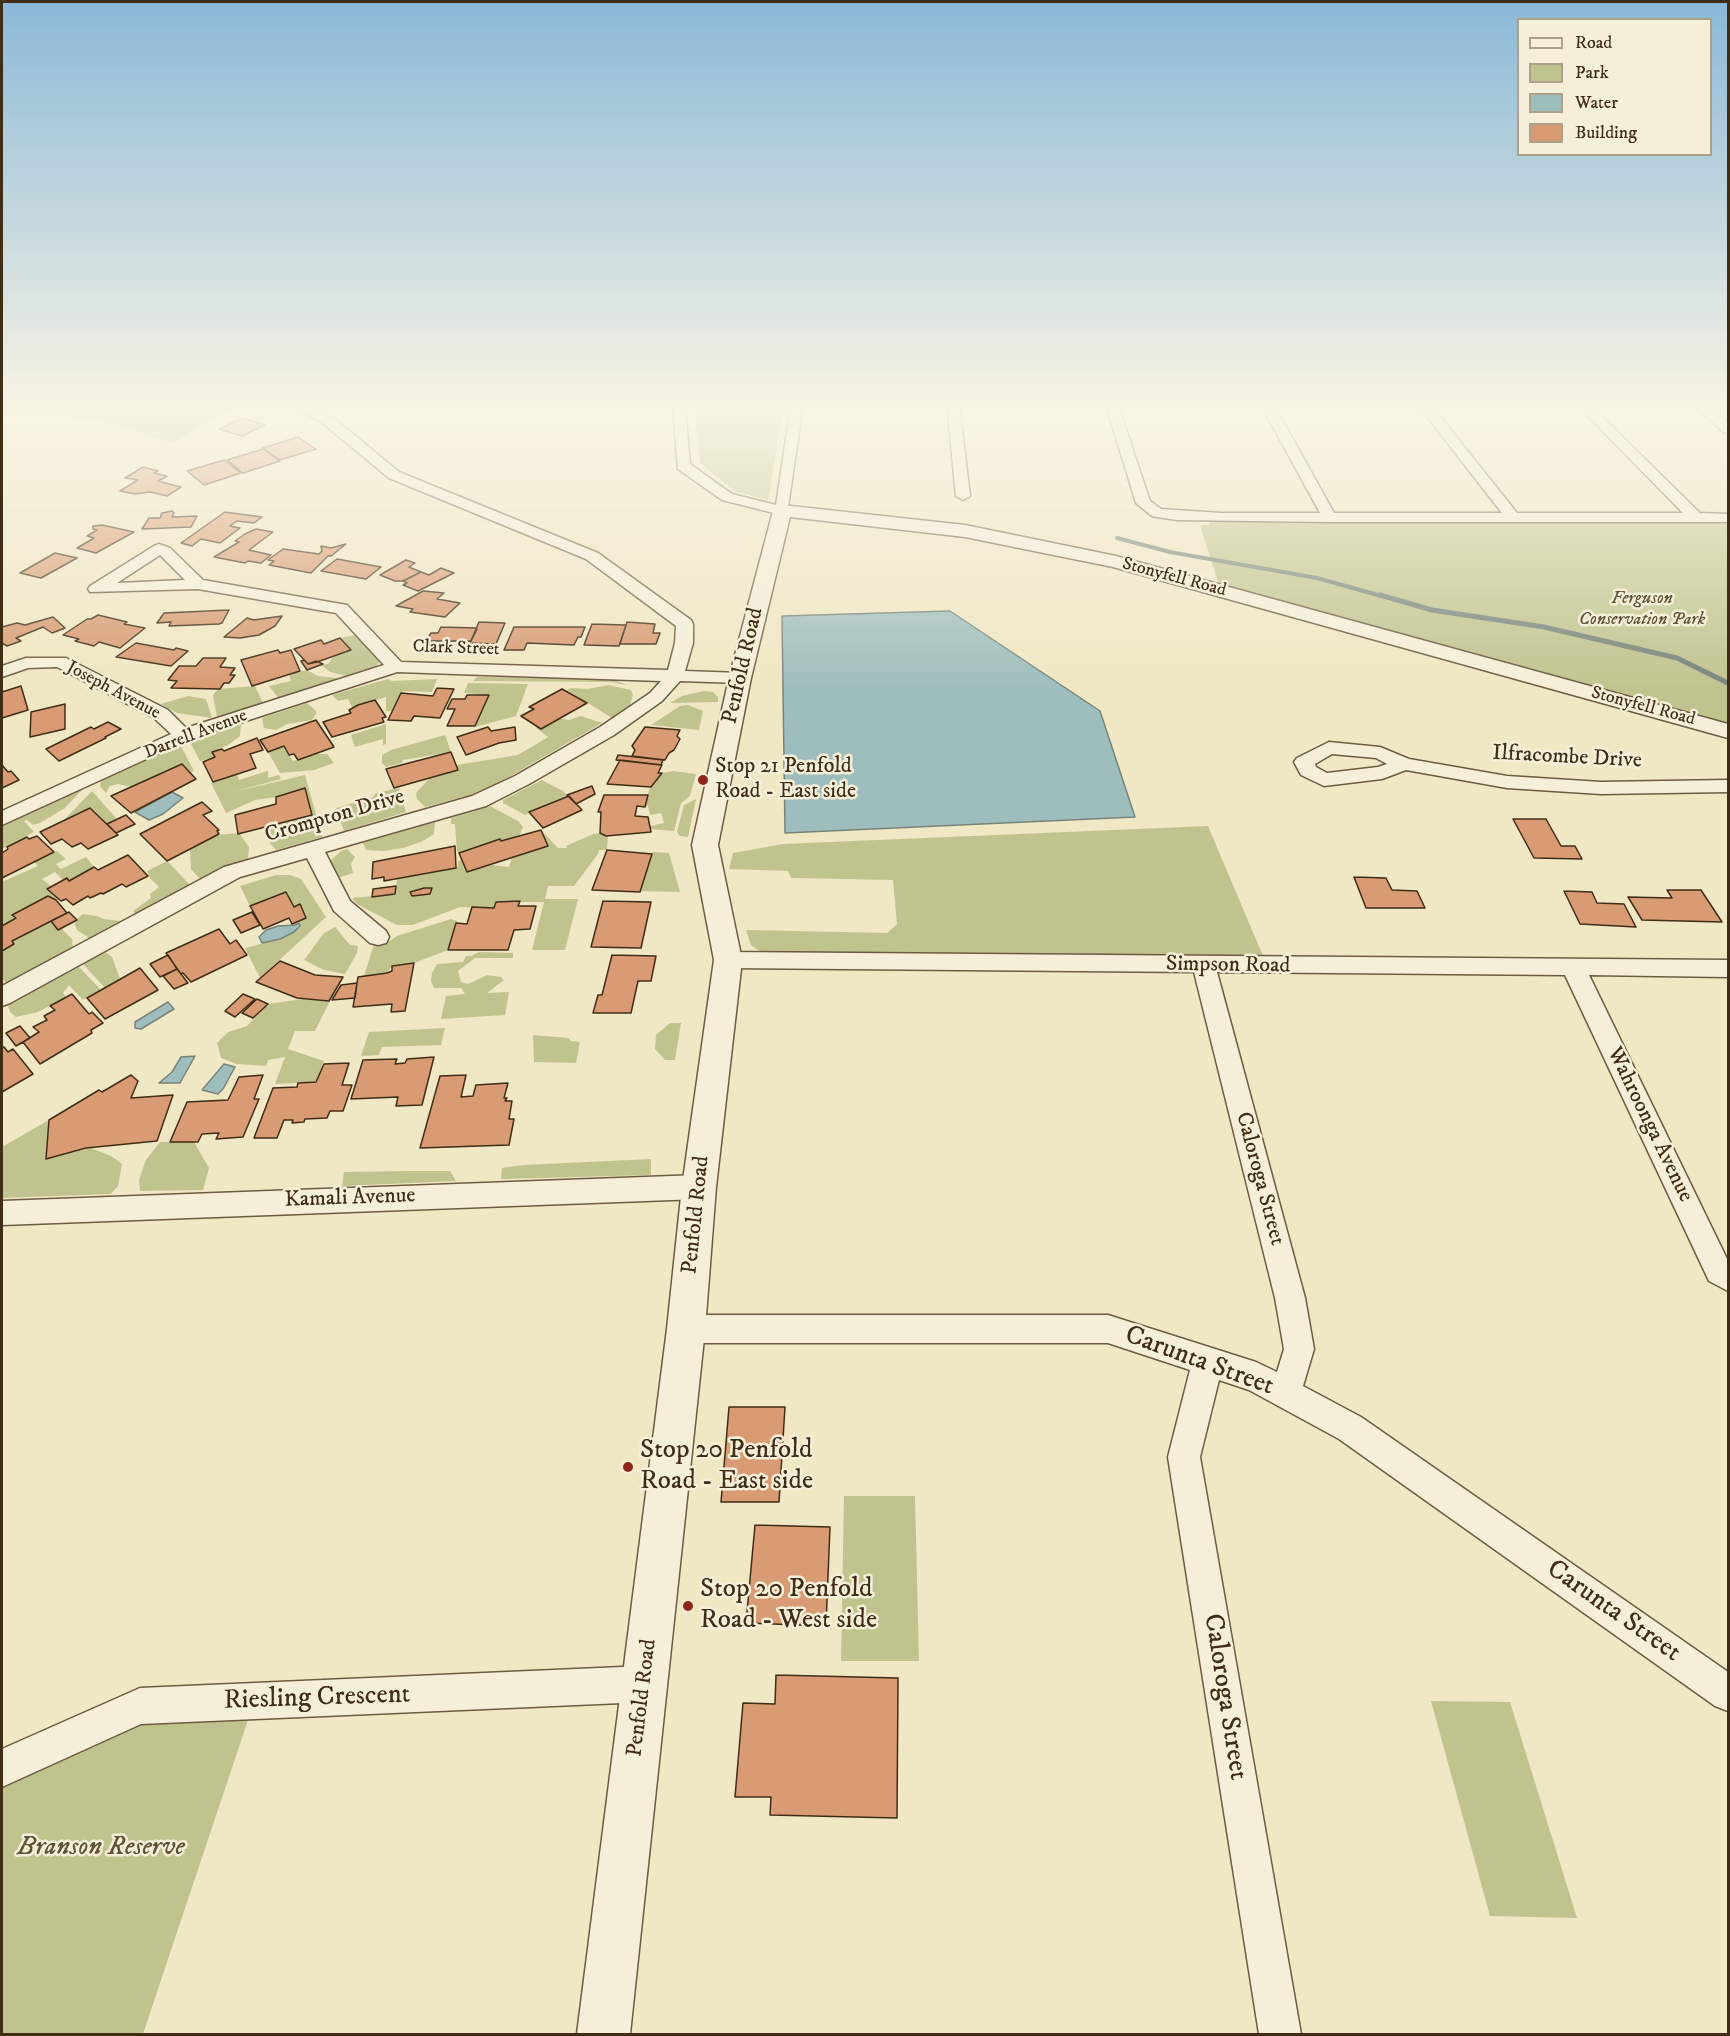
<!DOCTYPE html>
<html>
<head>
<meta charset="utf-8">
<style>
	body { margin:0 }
	#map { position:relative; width:1730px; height:2036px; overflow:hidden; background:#f0e7c4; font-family:"IM FELL DW Pica",serif }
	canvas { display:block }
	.frame { position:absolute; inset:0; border:3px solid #402d16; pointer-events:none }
	.legend { position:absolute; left:1517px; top:18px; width:195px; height:138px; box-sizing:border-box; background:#f5efd9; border:2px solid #ada18b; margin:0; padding:8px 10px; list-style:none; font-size:18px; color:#402d16 }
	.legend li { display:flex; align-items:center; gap:12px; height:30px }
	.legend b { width:30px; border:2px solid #ada18b }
</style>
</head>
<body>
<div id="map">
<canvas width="1730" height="2036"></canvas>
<div class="frame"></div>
<ul class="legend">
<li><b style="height:8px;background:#f5efd9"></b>Road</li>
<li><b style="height:16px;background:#c1c38f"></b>Park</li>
<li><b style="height:16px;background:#9ebebd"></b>Water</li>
<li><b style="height:16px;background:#d89b73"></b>Building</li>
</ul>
</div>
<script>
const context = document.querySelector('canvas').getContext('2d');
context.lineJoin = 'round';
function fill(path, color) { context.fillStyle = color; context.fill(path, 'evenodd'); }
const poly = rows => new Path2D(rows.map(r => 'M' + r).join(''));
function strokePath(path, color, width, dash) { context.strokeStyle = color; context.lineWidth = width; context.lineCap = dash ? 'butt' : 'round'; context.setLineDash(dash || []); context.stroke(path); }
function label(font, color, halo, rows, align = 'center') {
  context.font = font + ' "IM FELL DW Pica",serif'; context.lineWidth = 5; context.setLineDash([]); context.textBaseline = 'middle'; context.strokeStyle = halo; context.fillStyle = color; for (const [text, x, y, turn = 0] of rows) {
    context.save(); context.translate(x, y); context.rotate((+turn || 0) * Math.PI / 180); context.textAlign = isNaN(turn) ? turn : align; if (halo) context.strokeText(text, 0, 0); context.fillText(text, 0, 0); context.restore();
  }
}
fill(poly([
	[2,405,247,405,222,413,173,443,92,418,2,414],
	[694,405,784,405,768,500,734,491,700,463],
	[1209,521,1728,523,1728,723,1683,713,1219,585,1200,525,1210,525],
	[359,634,381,658,376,667,357,676,347,676,330,672,321,665,328,664,333,657,351,650,341,638],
	[307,670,318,676,344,679,280,700,269,686,291,681,289,674],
	[477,677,609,678,627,685,611,682,473,681],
	[388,679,392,681,437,679,432,692,403,691,392,711,386,711,386,697,352,707,348,699,338,701,332,695],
	[468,683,528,684,516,716,475,727,488,695,464,693],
	[608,685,631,690,633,695,630,705,612,718,567,690,571,688,588,689],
	[255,686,264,705,217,717,213,695,218,689],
	[704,691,713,692,718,697,718,702,670,703,682,696],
	[188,696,206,699,212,718,177,713,161,704],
	[307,703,317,712,312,720,287,724,276,730,264,728,262,718],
	[688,705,703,711,699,730,651,725,680,706],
	[581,716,602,723,497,784,474,794,425,807,417,799,416,793,429,779,458,770,457,765,518,755,548,737,536,728,560,718,568,720],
	[241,724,240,736,228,745,213,752,215,757,200,761,190,742],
	[386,724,386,744,383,745,383,739,355,747,351,735],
	[445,735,451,752,403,760,402,763,386,767,382,763,382,755,391,750],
	[181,746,194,771,191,772,182,764,132,787,118,784,110,786,106,793,100,786,101,780,111,774],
	[284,746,293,761,315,754,327,754,334,763,314,770,280,773,268,752],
	[268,771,268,778,279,775,281,779,233,792,305,775,319,825,321,825,322,837,276,850,265,837,267,828,312,815,305,788,276,797,255,800,226,813,211,783,237,774,239,780],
	[673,771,696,774,690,796,681,803,674,831,650,829,650,826,664,823,661,813,650,815,648,806,645,806,649,790,662,773],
	[542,780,563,791,568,796,525,815,503,803,503,800],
	[399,788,406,812,344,831,336,808,373,797,376,793],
	[83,789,65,808,40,823,33,825,27,820,24,821,34,832,2,849,2,826],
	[92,791,117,819,107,824,90,808,65,819],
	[696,799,688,837,680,836,677,832,684,805],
	[490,806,518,821,523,827,519,836,501,841,500,839,459,853,457,852,455,824,451,824,451,818],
	[435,822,434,834,421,842,403,848,383,851,366,850,363,843],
	[1208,826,1263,956,761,952,751,945,746,930,887,933,897,924,893,880,791,878,788,871,729,869,733,853,783,844],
	[541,830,558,848,567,848,566,846,593,834,600,833,608,836,607,850,599,850,598,854,574,886,548,886,545,899,578,899,565,950,532,950,544,902,496,902,494,908,460,907,413,925,397,925,357,904,352,898,395,894,397,879,458,867,458,861,462,860,467,872,492,865,509,867,512,857,548,846],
	[239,833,249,847,248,860,201,880,191,869,190,849,217,835],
	[347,849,355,857,351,864,353,873,338,878,332,869,330,861,341,851],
	[57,851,66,859,56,864,61,869,86,857,94,867,69,881,67,878,63,880,55,872,42,879,51,886,48,889,59,899,54,901,48,896,12,914,16,918,2,926,2,882,38,866,34,862],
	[652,852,669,853,680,892,640,891],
	[167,861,190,885,136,914,133,911,151,898,150,894,159,887,150,878,147,871],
	[276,875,290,875,301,879,326,917,260,978,245,948,280,939,300,926,299,921,306,917,300,905,294,907,286,892,250,906,240,886],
	[83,914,97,916,104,919,120,921,89,938,77,930,75,924,77,919],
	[451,919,457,921,448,950,414,963,392,966,387,973,364,976,373,947,388,942,397,936],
	[53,920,72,939,73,948,6,983,2,978,2,951,14,945,12,941],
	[335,927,350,945,358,946,357,953,345,974,324,970,304,960,324,933],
	[106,952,112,957,120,979,105,988,83,964],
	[479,952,513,953,513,958,475,958,458,971,461,982,468,984,487,975,501,977,504,980,487,993,509,992,505,1015,441,1019,446,996,465,994,461,988,434,988,431,981,432,973,437,964,463,962,466,956,471,956],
	[79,967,101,990,83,1000,69,985,63,993,66,997,38,1012,16,1017,10,1012,8,1006,14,1002],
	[303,999,330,1001,315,1031,295,1031,288,1049,324,1061,316,1082,275,1084,285,1057,268,1060,266,1066,237,1064,221,1058,217,1043,228,1032,247,1026,268,1004],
	[670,1023,681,1023,675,1060,665,1060,655,1049,656,1035],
	[445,1028,441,1045,382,1047,379,1055,361,1056,369,1032],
	[533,1035,569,1038,571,1041,580,1042,576,1063,534,1062],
	[49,1120,46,1159,91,1148,111,1156,122,1164,118,1186,111,1194,2,1198,2,1147],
	[160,1142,194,1142,209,1168,203,1190,140,1191,139,1180,146,1160],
	[651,1159,651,1175,501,1179,502,1168,523,1165],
	[408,1171,450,1171,456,1181,342,1186,344,1172],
	[844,1496,915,1496,919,1661,841,1661],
	[1431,1701,1510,1702,1577,1918,1490,1916],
	[249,1717,143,2034,2,2034,2,1785,139,1721]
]), '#c1c38f');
const water = poly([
	[950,611,1100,711,1135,817,785,833,782,616,950,611],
	[172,792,183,798,163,814,149,820,135,812,172,792],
	[299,923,300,926,294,932,280,939,262,943,259,937,266,930,278,926,295,925,299,923],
	[168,1002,174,1009,141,1029,135,1028,135,1022,168,1002],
	[195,1056,180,1083,159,1083,172,1072,181,1057,195,1056],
	[224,1064,235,1067,223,1089,218,1094,202,1090,224,1064]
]);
fill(water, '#9ebebd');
strokePath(water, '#78847a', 1.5);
strokePath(poly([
	[1117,538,1170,552,1317,578,1385,597]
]), '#78847a', 4);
strokePath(poly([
	[1380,595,1432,610,1544,627,1677,658,1728,683]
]), '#78847a', 5);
const building = poly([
	[243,418,265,425,242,436,219,429,243,418],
	[298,437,316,449,280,460,263,448,298,437],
	[263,449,280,461,243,473,227,460,263,449],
	[224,460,241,473,204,485,187,471,224,460],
	[143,467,158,471,154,473,167,476,158,481,181,487,167,496,150,492,135,494,120,491,138,480,125,478,143,467],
	[172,511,174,513,172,517,197,516,191,527,142,529,149,518,160,518,162,513,172,511],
	[225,512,262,517,254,523,237,521,230,526,240,528,220,543,201,539,192,546,181,543,225,512],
	[102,525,134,532,96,553,77,548,94,538,87,536,97,530,93,529,93,526,102,525],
	[256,529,273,532,249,550,271,555,261,563,248,561,245,563,214,557,239,542,235,541,245,534,256,529],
	[346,544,331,556,328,556,311,573,269,565,274,561,268,560,283,549,319,554,322,551,321,546,331,548,346,544],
	[55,553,77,558,41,578,20,573,55,553],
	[337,559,381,567,366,579,321,571,337,559],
	[406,560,415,563,409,567,421,572,403,581,395,581,380,575,406,560],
	[441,568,454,573,418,591,403,585,407,583,403,581,421,572,429,575,441,568],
	[423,591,444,593,437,599,460,603,445,617,410,612,413,609,396,606,423,591],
	[229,610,222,623,219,624,169,626,171,622,157,623,164,613,229,610],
	[98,615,127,622,124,624,145,628,120,648,99,642,94,646,75,641,79,639,63,635,87,619,91,619,98,615],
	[282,616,275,626,259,635,240,638,224,637,247,618,254,620,282,616],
	[53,617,65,628,52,633,43,627,16,638,21,641,7,646,2,643,2,627,17,623,25,625,53,617],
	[479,622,505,623,496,644,470,643,479,622],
	[627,622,655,624,653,633,660,633,656,644,620,644,627,622],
	[592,624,626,625,619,646,584,645,592,624],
	[441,627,476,628,477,629,471,641,426,641,431,633,438,633,441,627],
	[514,627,585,627,581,637,578,637,574,645,527,643,524,650,504,650,514,627],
	[340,638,351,650,317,662,308,664,294,649,321,640,324,644,340,638],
	[136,643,174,650,176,648,188,651,171,666,116,657,136,643],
	[278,650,280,653,291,650,300,671,252,686,241,660,278,650],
	[203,658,226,658,220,667,235,668,230,675,235,675,229,683,224,683,220,689,171,688,177,681,168,680,179,666,196,666,203,658],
	[304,660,308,664,316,661,323,664,307,670,301,661,304,660],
	[21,686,28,710,2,718,2,692,21,686],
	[437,688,454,689,440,718,414,716,411,721,388,720,401,693,433,696,437,688],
	[562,689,587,703,541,729,521,716,534,709,529,707,562,689],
	[467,695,489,695,475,726,447,726,455,709,447,709,452,699,465,699,467,695],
	[375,700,386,717,382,718,384,722,332,737,323,722,351,713,349,710,358,705,375,700],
	[65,704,65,729,30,737,31,712,65,704],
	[316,720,334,747,298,760,294,754,289,755,284,746,268,752,260,740,316,720],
	[108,722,121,729,105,737,106,738,59,761,46,749,91,727,94,729,108,722],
	[488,727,491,731,515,727,516,740,499,743,466,755,457,737,488,727],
	[645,727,680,730,677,736,680,739,674,750,669,753,665,760,632,756,635,750,632,746,645,727],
	[257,738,263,750,250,754,256,768,213,782,203,762,215,757,212,752,222,749,224,751,257,738],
	[451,752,458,770,394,788,386,769,451,752],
	[618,755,663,760,661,765,616,760,618,755],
	[620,760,662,765,658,773,662,773,651,787,607,784,620,760],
	[182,764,196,779,131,813,111,796,182,764],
	[2,765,8,772,11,771,19,780,2,788,2,765],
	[592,786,595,794,576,804,567,795,592,786],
	[305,788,312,815,238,834,235,815,276,804,276,797,305,788],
	[604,795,648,795,645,807,637,806,635,816,648,817,651,832,606,836,600,833,601,812,598,812,604,795],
	[569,796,582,810,543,828,529,812,569,796],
	[202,802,212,811,203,815,219,830,217,831,219,834,167,861,140,834,202,802],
	[90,808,118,835,88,849,81,843,72,847,62,839,51,844,40,832,90,808],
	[126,815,135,824,116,833,107,824,126,815],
	[1513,819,1546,819,1561,846,1575,846,1582,859,1534,858,1513,819],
	[541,830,548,846,467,872,459,853,500,839,501,841,541,830],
	[37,836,54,852,2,878,2,853,8,849,7,847,27,837,29,839,37,836],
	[455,846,456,868,384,881,384,877,372,879,373,862,455,846],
	[607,850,652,854,640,892,592,890,607,850],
	[128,855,148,876,126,887,122,884,103,894,101,893,90,898,88,896,73,905,66,899,61,901,47,889,67,878,69,881,94,867,98,870,128,855],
	[1354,877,1386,878,1392,890,1417,891,1425,908,1366,908,1354,877],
	[396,886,395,894,372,897,373,889,396,886],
	[424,888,432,888,430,894,412,896,410,892,424,888],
	[1667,890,1701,890,1722,922,1642,920,1628,897,1672,898,1667,890],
	[1564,891,1592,892,1597,903,1624,904,1636,927,1580,924,1564,891],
	[286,892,294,907,300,904,306,918,292,924,289,918,263,929,250,906,286,892],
	[48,896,56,900,67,913,12,941,14,944,2,951,2,926,16,918,12,915,48,896],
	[520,901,518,906,536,906,530,929,514,930,508,950,448,950,456,923,467,924,472,907,494,908,496,902,520,901],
	[603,901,651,902,641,948,591,947,603,901],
	[69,912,77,920,58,930,51,921,69,912],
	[252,912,260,925,241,933,233,920,252,912],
	[219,929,230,944,236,940,247,955,191,982,183,973,181,974,166,953,219,929],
	[168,955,177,969,160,977,150,964,168,955],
	[612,955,656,956,651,981,638,981,631,1013,593,1013,598,995,602,995,612,955],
	[280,961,315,975,343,977,329,1001,297,998,256,982,280,961],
	[414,963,405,1011,391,1012,392,1004,353,1007,358,977,387,973,392,971,392,966,414,963],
	[140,968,158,990,105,1019,87,998,140,968],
	[177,969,188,983,174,989,163,976,177,969],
	[357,983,355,998,332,1000,341,985,357,983],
	[72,994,89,1014,92,1012,103,1023,91,1030,92,1033,40,1064,23,1042,39,1032,33,1027,47,1020,44,1016,55,1010,50,1006,72,994],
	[243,994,255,999,235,1017,225,1011,243,994],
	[257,999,268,1004,253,1018,242,1013,257,999],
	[20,1026,30,1038,16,1046,6,1033,20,1026],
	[4,1047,8,1052,13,1049,33,1074,2,1092,2,1048,4,1047],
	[434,1057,422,1105,396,1106,398,1097,351,1099,363,1060,397,1059,395,1064,405,1063,407,1059,434,1057],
	[349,1063,342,1085,352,1085,343,1111,330,1111,327,1118,305,1119,304,1122,292,1123,293,1120,284,1120,277,1138,254,1138,273,1088,297,1087,298,1083,316,1082,324,1064,349,1063],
	[131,1075,138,1081,131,1098,173,1095,157,1141,86,1148,46,1159,49,1120,99,1090,102,1092,131,1075],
	[263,1075,254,1099,259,1099,243,1137,216,1139,219,1133,202,1134,198,1142,170,1142,187,1102,228,1100,239,1077,263,1075],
	[466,1075,461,1097,473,1096,476,1085,508,1083,504,1098,507,1098,505,1101,512,1101,509,1119,514,1119,509,1145,420,1148,440,1076,466,1075],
	[729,1407,785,1407,779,1502,721,1502,729,1407],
	[755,1525,830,1527,826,1626,746,1623,755,1525],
	[776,1675,898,1678,897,1818,770,1815,771,1797,735,1797,743,1703,775,1704,776,1675]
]);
fill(building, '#d89b73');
strokePath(building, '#402d16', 1.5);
const minor = poly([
	[291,405,307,405,335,419,399,472,598,553,691,620,693,624,693,643,685,671,740,673,746,674,749,678,746,682,740,683,680,681,662,701,614,735,529,784,486,806,325,852,350,901,386,931,389,937,386,943,378,945,370,943,334,911,307,858,240,877,10,1003,2,1006,2,986,224,867,472,796,515,776,600,727,650,693,661,681,397,672,190,739,2,825,2,811,171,734,154,718,57,667,28,668,2,677,2,666,26,658,66,658,168,710,186,728,384,665,336,613,198,589,90,592,88,589,90,586,154,546,159,544,170,548,203,580,347,605,401,662,668,670,675,643,676,626,586,559,389,478,325,425,291,405],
	[160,555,185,580,117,583,160,555],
	[667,405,685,406,690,464,732,494,776,505,791,405,803,405,787,514,782,515,722,500,678,469,673,409,667,405],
	[947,405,959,405,970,496,963,500,956,496,947,405],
	[1106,405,1118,405,1150,501,1161,509,1221,513,1320,513,1261,405,1274,405,1334,513,1502,513,1418,405,1431,405,1517,513,1683,513,1577,405,1590,405,1700,513,1728,514,1728,522,1330,522,1177,520,1157,517,1152,516,1136,503,1106,405],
	[1694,405,1708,405,1728,423,1728,433,1723,432,1694,405],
	[1329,742,1380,747,1409,759,1507,776,1601,782,1728,780,1728,792,1601,794,1507,788,1406,770,1382,779,1324,786,1301,775,1294,762,1297,758,1329,742],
	[1332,754,1376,758,1387,764,1378,767,1327,773,1316,767,1315,764,1332,754],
	[728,952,1728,960,1728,977,1589,975,1728,1261,1728,1291,1709,1281,1565,975,1217,972,1305,1298,1314,1349,1303,1386,1361,1417,1728,1672,1728,1711,1715,1706,1339,1439,1249,1390,1219,1380,1200,1457,1301,2034,1259,2034,1168,1457,1190,1370,1108,1343,686,1343,676,1339,671,1329,676,1319,686,1315,1108,1315,1256,1362,1277,1372,1284,1349,1275,1298,1194,972,728,968,720,966,717,960,720,954,728,952],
	[699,1175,709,1179,713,1187,709,1195,699,1199,2,1225,2,1201,699,1175],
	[645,1666,658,1671,663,1684,658,1697,645,1702,141,1724,2,1787,2,1749,140,1688,645,1666]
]);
const tertiary = poly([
	[782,505,965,525,1116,556,1728,724,1728,738,1113,567,965,537,790,517,751,678,718,845,742,960,716,1187,705,1329,630,2034,577,2034,667,1329,682,1187,714,960,692,845,729,678,773,511,775,507,782,505]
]);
strokePath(minor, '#6c5c42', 3);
strokePath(tertiary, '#6c5c42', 3);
fill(minor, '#f5efd9');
fill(tertiary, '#f5efd9');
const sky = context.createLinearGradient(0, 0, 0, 690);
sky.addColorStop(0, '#8ab8d7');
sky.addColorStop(0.59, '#f8f4e4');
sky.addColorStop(1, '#f8f4e400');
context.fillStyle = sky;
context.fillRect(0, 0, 1730, 690);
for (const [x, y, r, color] of [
	[703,780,6,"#8f2418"],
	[628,1467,6,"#8f2418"],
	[688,1606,6,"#8f2418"]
]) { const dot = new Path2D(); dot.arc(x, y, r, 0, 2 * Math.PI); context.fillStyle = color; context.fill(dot); strokePath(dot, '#f5efd9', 2); }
label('18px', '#402d16', '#f5efd9', [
	["Stonyfell Road",1174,578,15],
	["Clark Street",456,649,2],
	["Joseph Avenue",113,691,28],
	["Stonyfell Road",1643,707,15],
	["Darrell Avenue",196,735,-21]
]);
label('italic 18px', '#605234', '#f5efd9', [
	["Ferguson",1642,599],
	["Conservation Park",1642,620]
]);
label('22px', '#402d16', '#f5efd9', [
	["Penfold Road",744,666,-77],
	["Ilfracombe Drive",1567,758,3],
	["Crompton Drive",335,817,-16],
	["Simpson Road",1228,966,1],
	["Wahroonga Avenue",1649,1125,64],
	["Caloroga Street",1259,1179,75],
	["Kamali Avenue",350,1199,-2],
	["Penfold Road",697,1215,-84],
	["Penfold Road",643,1698,-83]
]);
label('22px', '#402d16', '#f5efd9', [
	["Stop 21 Penfold",715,767],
	["Road - East side",715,792]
], 'left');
label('27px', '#402d16', '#f5efd9', [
	["Carunta Street",1199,1362,20],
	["Carunta Street",1613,1612,35],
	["Caloroga Street",1224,1697,81],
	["Riesling Crescent",317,1699,-2]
]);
label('27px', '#402d16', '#f5efd9', [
	["Stop 20 Penfold",640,1451],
	["Road - East side",640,1482],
	["Stop 20 Penfold",700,1590],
	["Road - West side",700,1621]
], 'left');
label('italic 27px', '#605234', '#f5efd9', [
	["Branson Reserve",101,1848]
]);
</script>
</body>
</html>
